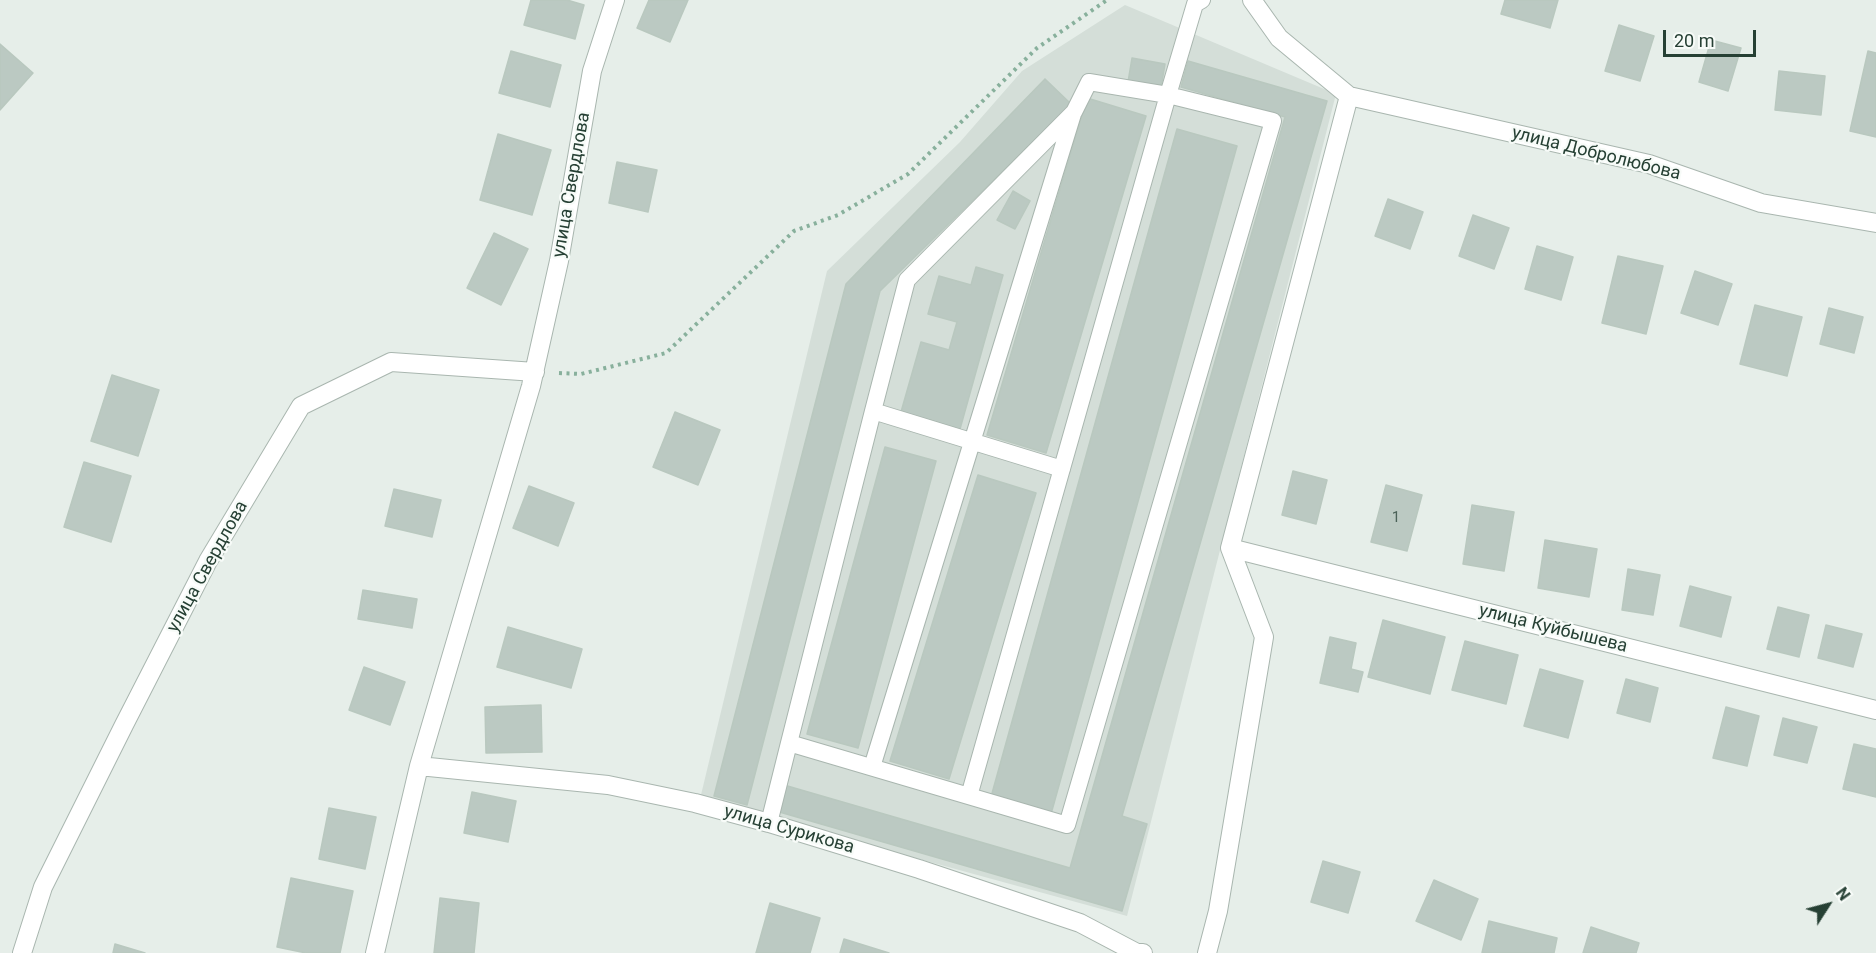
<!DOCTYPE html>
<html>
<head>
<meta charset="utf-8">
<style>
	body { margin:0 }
	#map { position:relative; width:1876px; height:953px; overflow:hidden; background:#e6eee9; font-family:Roboto,sans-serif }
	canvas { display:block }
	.north { position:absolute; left:1798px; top:875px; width:60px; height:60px; -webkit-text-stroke:4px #f7fbf8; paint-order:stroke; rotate:54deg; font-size:16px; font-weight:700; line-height:24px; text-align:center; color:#264034 }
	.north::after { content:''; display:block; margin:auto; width:21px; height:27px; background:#264034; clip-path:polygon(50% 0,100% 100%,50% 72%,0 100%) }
	.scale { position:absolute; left:1663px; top:30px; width:93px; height:27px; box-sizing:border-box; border:3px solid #264034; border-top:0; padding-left:8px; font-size:18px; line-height:21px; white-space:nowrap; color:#264034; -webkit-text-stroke:4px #f7fbf8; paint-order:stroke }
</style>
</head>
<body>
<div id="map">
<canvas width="1876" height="953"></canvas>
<div class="north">N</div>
<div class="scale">20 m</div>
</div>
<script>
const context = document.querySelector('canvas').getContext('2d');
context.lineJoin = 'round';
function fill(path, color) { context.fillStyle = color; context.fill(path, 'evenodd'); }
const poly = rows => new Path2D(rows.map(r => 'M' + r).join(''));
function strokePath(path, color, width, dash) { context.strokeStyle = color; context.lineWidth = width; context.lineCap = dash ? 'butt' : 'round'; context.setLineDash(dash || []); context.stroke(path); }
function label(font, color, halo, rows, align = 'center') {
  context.font = font + ' Roboto,sans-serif'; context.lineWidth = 4.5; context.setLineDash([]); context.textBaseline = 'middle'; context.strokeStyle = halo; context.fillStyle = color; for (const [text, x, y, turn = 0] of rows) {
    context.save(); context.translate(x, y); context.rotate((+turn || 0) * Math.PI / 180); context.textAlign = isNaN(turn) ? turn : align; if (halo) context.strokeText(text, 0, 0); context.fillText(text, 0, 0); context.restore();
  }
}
fill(poly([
	[1125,5,1336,94,1127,916,700,799,827,271,960,142,1022,71]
]), '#d4ded8');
const building = poly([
	[531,0,567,0,584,5,575,39,524,25,531,0],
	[649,0,688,0,670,42,637,28,649,0],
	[1505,0,1558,0,1550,28,1501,14,1505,0],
	[1619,25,1654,36,1640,81,1605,71,1619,25],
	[1711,40,1741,48,1728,91,1699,82,1711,40],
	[0,44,33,73,0,110,0,44],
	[511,51,561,65,550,107,499,93,511,51],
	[1868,51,1876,53,1876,137,1850,131,1868,51],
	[1132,58,1165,64,1161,88,1128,82,1132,58],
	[1188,61,1327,101,1122,816,1147,824,1122,911,776,811,784,785,1070,868,1285,117,1181,87,1188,61],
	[1779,71,1825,76,1821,115,1775,110,1779,71],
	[1045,79,1071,104,880,291,747,805,714,796,846,284,1045,79],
	[1087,98,1146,116,1046,453,987,435,1087,98],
	[1177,129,1237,146,1051,814,991,797,1177,129],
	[498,134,551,150,532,215,480,200,498,134],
	[617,162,657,170,648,212,609,203,617,162],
	[1013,191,1030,201,1015,229,997,220,1013,191],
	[1388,199,1423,212,1410,249,1375,236,1388,199],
	[1473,215,1509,228,1494,269,1459,256,1473,215],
	[494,233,528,249,501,305,467,288,494,233],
	[1537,246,1573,257,1561,300,1525,289,1537,246],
	[1618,256,1663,266,1646,334,1602,323,1618,256],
	[976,267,1003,275,960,429,901,412,921,342,949,350,957,322,928,314,939,276,971,285,976,267],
	[1695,271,1732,284,1718,325,1681,313,1695,271],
	[1755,305,1802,317,1787,376,1740,364,1755,305],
	[1829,308,1863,317,1854,353,1820,344,1829,308],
	[112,375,159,390,138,456,91,441,112,375],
	[675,412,720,430,698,485,653,467,675,412],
	[885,447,936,461,858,748,807,734,885,447],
	[84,462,131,476,111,542,64,527,84,462],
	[1293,471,1327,480,1316,524,1282,515,1293,471],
	[978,475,1036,493,949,779,890,761,978,475],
	[1386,485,1422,495,1407,551,1371,542,1386,485],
	[529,486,574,503,558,546,513,528,529,486],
	[394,489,441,500,432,537,385,526,394,489],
	[1472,505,1514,512,1504,571,1463,564,1472,505],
	[1545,540,1597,549,1589,597,1538,588,1545,540],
	[1628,569,1660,575,1653,615,1622,610,1628,569],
	[1690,586,1731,597,1721,637,1680,626,1690,586],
	[363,590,417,599,412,628,358,619,363,590],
	[1778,607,1809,615,1799,657,1767,649,1778,607],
	[1383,620,1445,637,1430,694,1368,677,1383,620],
	[1826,625,1862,634,1853,667,1818,658,1826,625],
	[508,627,582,649,571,688,497,667,508,627],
	[1330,637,1356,643,1351,669,1363,672,1358,692,1320,683,1330,637],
	[1465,641,1518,655,1506,704,1452,690,1465,641],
	[364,667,405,682,390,725,349,710,364,667],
	[1540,669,1583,681,1568,738,1524,726,1540,669],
	[1626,679,1658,688,1650,722,1617,713,1626,679],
	[541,705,542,752,486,753,485,707,541,705],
	[1726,707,1759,716,1747,766,1713,758,1726,707],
	[1783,718,1817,727,1807,763,1774,755,1783,718],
	[1854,744,1876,749,1876,797,1843,789,1854,744],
	[472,792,516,801,508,842,464,833,472,792],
	[329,808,376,817,365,869,319,859,329,808],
	[1323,861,1360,872,1348,913,1311,902,1323,861],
	[291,878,353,891,340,953,306,953,277,947,291,878],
	[1434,880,1478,899,1461,940,1416,921,1434,880],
	[440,898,479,903,474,953,434,953,440,898],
	[770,903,820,918,810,953,756,953,770,903],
	[1489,921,1557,938,1554,953,1482,953,1489,921],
	[1591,927,1639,943,1636,953,1583,953,1591,927],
	[844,939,889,953,840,953,844,939],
	[115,944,145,953,113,953,115,944]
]);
fill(building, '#bbc9c2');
strokePath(building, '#b9c8bf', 1.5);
const service = poly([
	[873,411,1062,469],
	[872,767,1073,114],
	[969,796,1168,95,1195,4,1202,0],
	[769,823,789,743,873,411,907,280,1074,112,1089,82,1168,95,1273,121,1067,825,789,743]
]);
const minor = poly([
	[1252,0,1279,38,1349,96,1649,164,1761,203,1876,223],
	[1230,548,1876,710],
	[419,766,608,785,695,803,769,823,919,869,1080,923,1137,953,1143,953],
	[22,953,43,887,124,725,208,561,301,406,391,362,535,372],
	[375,953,419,766,531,386,559,261,592,71,615,0],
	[1207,953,1218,911,1264,637,1230,548,1349,96]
]);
strokePath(service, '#a9b6af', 18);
strokePath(minor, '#a9b6af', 20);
strokePath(poly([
	[559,373,581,374,666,353,794,231,838,215,908,174,1037,48,1107,0]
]), '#88b09c', 4, [3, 4.5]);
strokePath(service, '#fff', 16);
strokePath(minor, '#fff', 18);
label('15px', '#4b6258', null, [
	["1",1396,518]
]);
label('18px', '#264034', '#f7fbf8', [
	["улица Добролюбова",1596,154,14],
	["улица Свердлова",572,185,-80],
	["улица Свердлова",208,567,-61],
	["улица Куйбышева",1553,629,14],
	["улица Сурикова",789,830,16]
]);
</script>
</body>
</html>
